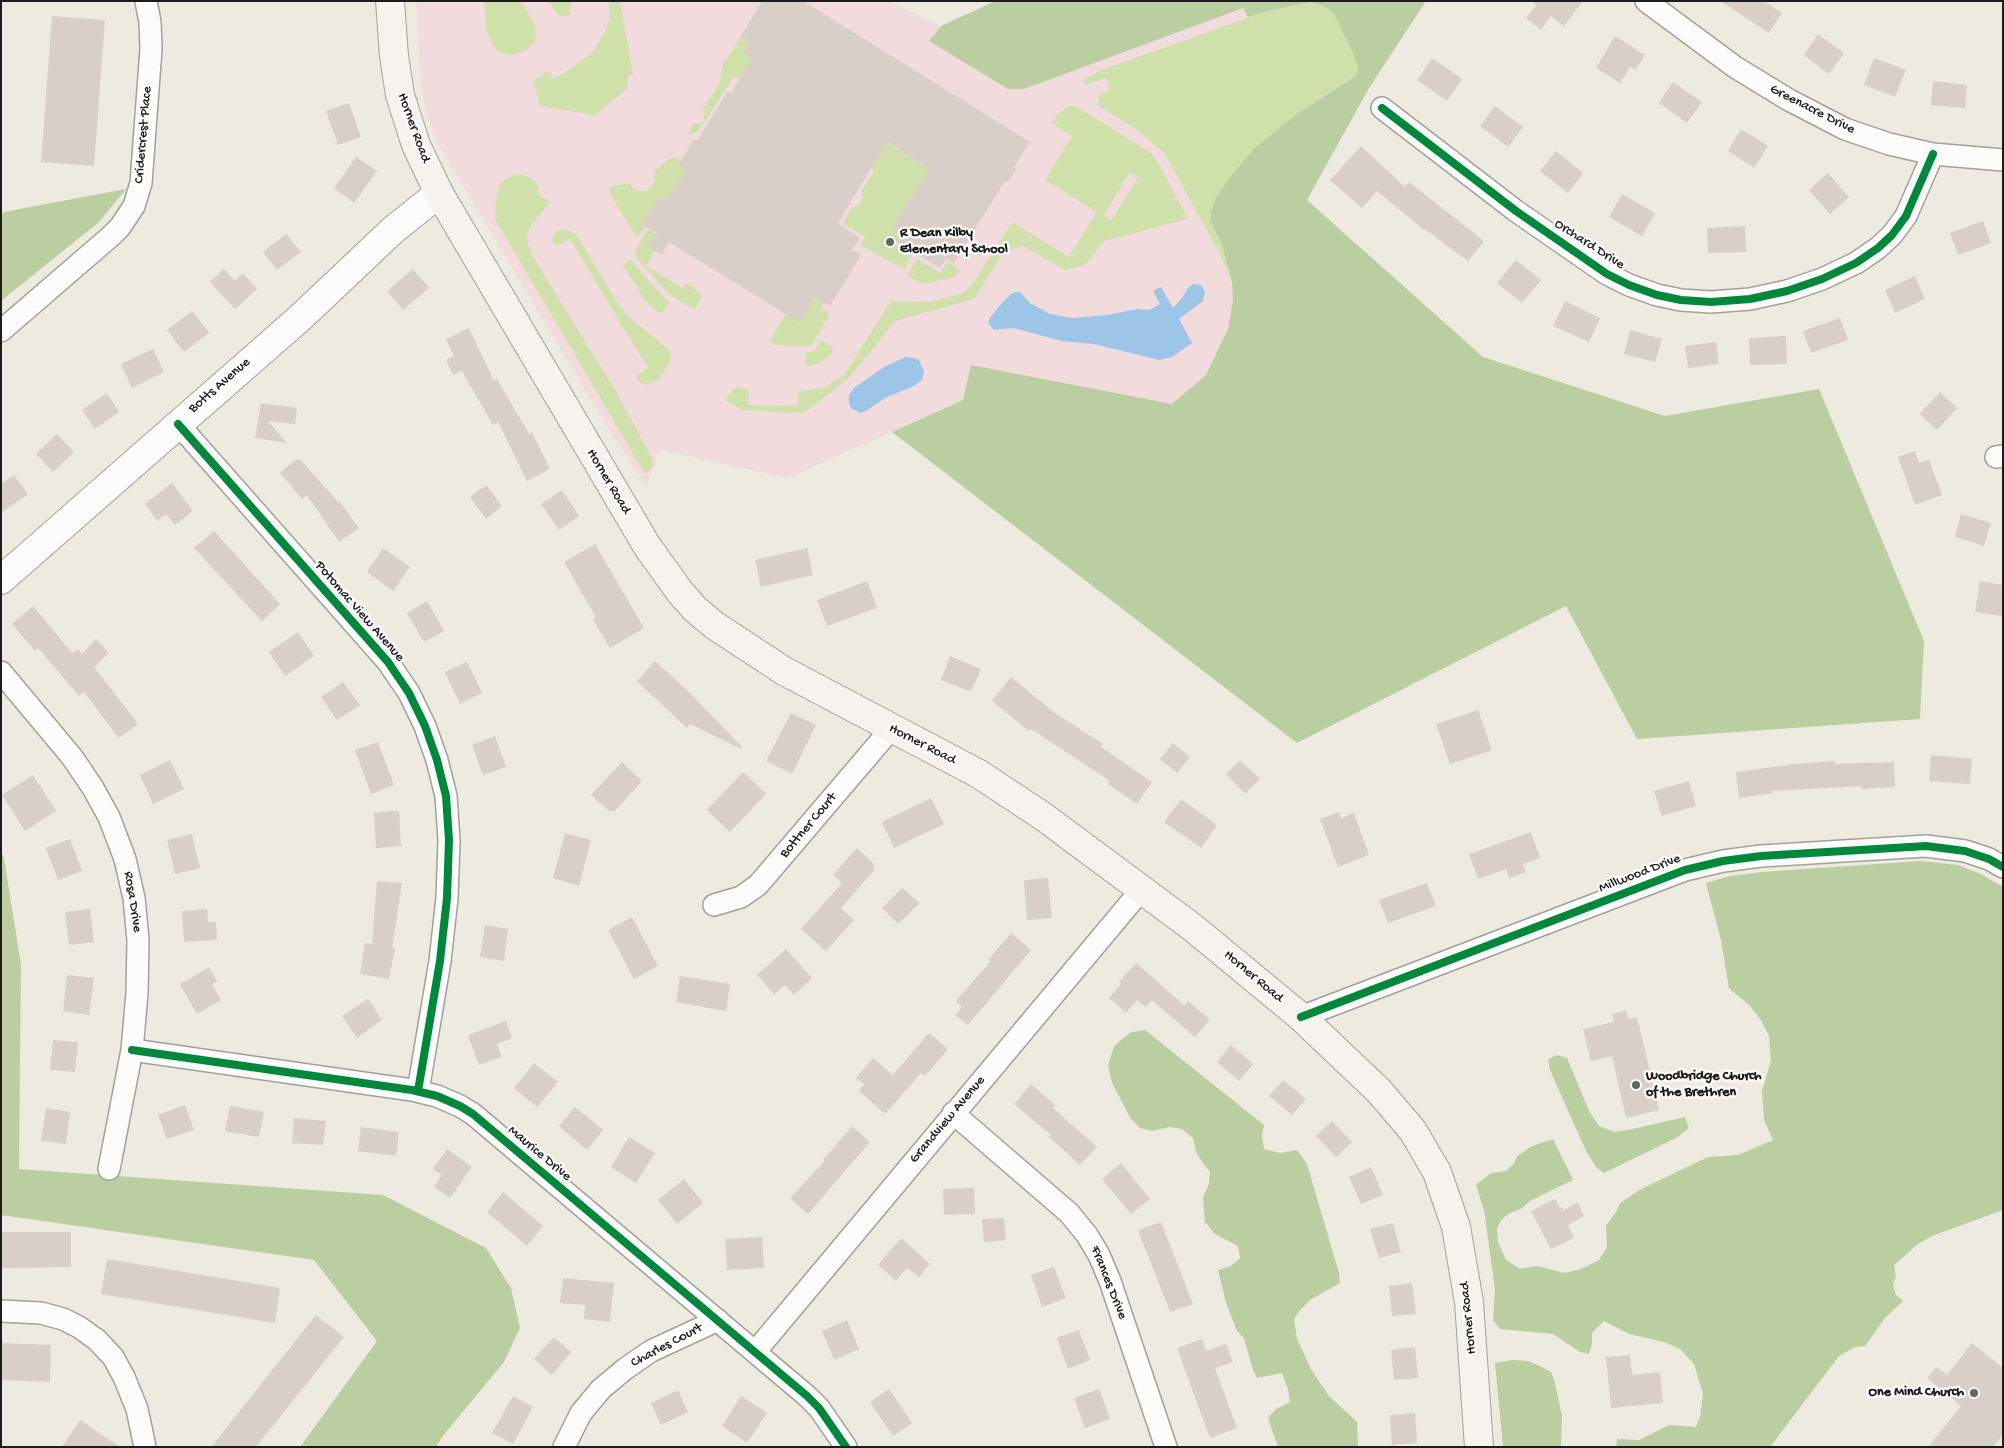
<!DOCTYPE html>
<html>
<head>
<meta charset="utf-8">
<style>
	body { margin:0 }
	#map { position:relative; width:2004px; height:1448px; overflow:hidden; background:#edeae0; font-family:"Gochi Hand",sans-serif }
	canvas { display:block }
	.frame { position:absolute; inset:0; border:2px solid #1c1c1c; pointer-events:none }
</style>
</head>
<body>
<div id="map">
<canvas width="2004" height="1448"></canvas>
<div class="frame"></div>
</div>
<script>
const context = document.querySelector('canvas').getContext('2d');
context.lineJoin = 'round';
function fill(path, color) { context.fillStyle = color; context.fill(path, 'evenodd'); }
const poly = rows => new Path2D(rows.map(r => 'M' + r).join(''));
function strokePath(path, color, width, dash) { context.strokeStyle = color; context.lineWidth = width; context.lineCap = dash ? 'butt' : 'round'; context.setLineDash(dash || []); context.stroke(path); }
function label(font, color, halo, rows, align = 'center') {
  context.font = font + ' "Gochi Hand",sans-serif'; context.lineWidth = 4.5; context.setLineDash([]); context.textBaseline = 'middle'; context.strokeStyle = halo; context.fillStyle = color; for (const [text, x, y, turn = 0] of rows) {
    context.save(); context.translate(x, y); context.rotate((+turn || 0) * Math.PI / 180); context.textAlign = isNaN(turn) ? turn : align; if (halo) context.strokeText(text, 0, 0); context.fillText(text, 0, 0); context.restore();
  }
}
fill(poly([
	[416,1,889,1,1001,56,1174,1,1353,1,1369,88,1280,248,1237,453,963,400,788,478,660,450,646,486,606,425,436,141,426,114,421,81]
]), '#f1dbdd');
fill(poly([
	[484,1,521,1,535,26,536,34,534,42,525,51,512,55,501,53,496,50,486,30],
	[548,1,571,1,570,14,566,17,559,16],
	[609,1,620,1,633,75,628,76,627,89,595,115,540,106,534,81,549,70,554,79,572,68,593,52,606,30,609,20],
	[1312,2,1326,7,1334,14,1353,53,1358,68,1357,74,1298,113,1256,147,1216,233,1223,248,1232,282,1220,254,1165,154,1138,130,1097,105,1099,100,1099,95,1110,91,1106,78,1088,84,1089,87,1084,84,1083,80,1104,69,1267,11],
	[741,36,750,41,743,53,806,92,794,111,740,78,734,77,698,131,690,135,688,133,694,123,702,123,704,120,705,114,702,111,720,82,723,64],
	[820,101,930,169,893,227,902,233,895,245,912,255,904,269,860,245,865,237,844,224,844,221,852,207,859,205,863,198,861,192,874,171,871,169,875,162,808,120],
	[1068,106,1075,106,1082,110,1151,153,1160,166,1188,219,1104,241,1085,265,1065,270,1023,246,1004,251,974,299,895,321,849,378,804,413,742,410,725,400,736,387,748,390,749,405,797,406,798,395,801,391,824,388,844,375,891,301,931,302,962,293,971,287,1012,222,1069,257,1097,212,1045,180,1072,136,1052,123,1058,114],
	[1130,172,1138,177,1111,221,1104,215],
	[676,157,680,160,678,164,686,169,666,201,659,197,642,225,645,227,637,238,610,194,610,187,629,183,636,191,647,191,655,181,654,171,669,159],
	[517,174,524,175,533,179,538,187,540,198,544,198,550,202,530,227,527,235,528,244,532,255,618,395,652,458,653,465,647,473,644,472,495,219,496,201,499,186,503,180],
	[648,229,662,238,646,266,683,288,686,283,700,292,702,297,694,310,669,294,635,256,638,245],
	[560,230,569,230,577,236,619,305,627,315,670,351,671,361,657,381,646,385,637,380,637,375,648,368,570,239,558,245,554,244,552,238,556,232],
	[917,259,940,273,947,262,961,270,952,278,922,284,907,276],
	[631,260,660,294,669,301,663,312,658,313,644,299,623,265],
	[815,298,824,303,821,308,830,314,811,346,773,345,771,338,786,314,800,323],
	[821,340,832,347,833,350,830,355,820,363,809,366,805,364,806,352,814,352]
]), '#d0e0ab');
fill(poly([
	[995,1,1426,1,1369,88,1307,200,1483,357,1665,416,1819,389,1924,641,1920,719,1637,739,1566,606,1297,743,892,432,963,400,971,365,1172,404,1206,375,1228,329,1233,300,1232,282,1223,248,1211,221,1211,212,1216,198,1231,176,1256,147,1298,113,1351,79,1357,74,1358,68,1353,53,1334,14,1326,7,1312,2,1267,11,1248,17,1243,8,1024,89,1008,89,929,41,941,26],
	[126,189,99,222,1,301,1,216,4,212],
	[1,852,4,858,21,965,19,1169,383,1195,486,1248,511,1288,520,1328,504,1362,442,1437,436,1447,300,1447,377,1341,314,1260,1,1215],
	[1920,861,1958,865,1981,874,2003,887,2003,1210,1932,1236,1918,1244,1894,1265,1896,1276,1893,1285,1896,1295,1903,1301,1885,1318,1865,1346,1855,1347,1839,1356,1770,1447,1616,1447,1617,1439,1639,1440,1669,1425,1696,1427,1700,1417,1703,1394,1694,1364,1680,1349,1664,1342,1629,1334,1604,1321,1592,1333,1592,1344,1589,1354,1580,1352,1553,1334,1500,1329,1493,1320,1495,1289,1484,1210,1476,1185,1491,1173,1506,1171,1514,1164,1517,1156,1532,1146,1553,1139,1573,1180,1530,1201,1521,1209,1510,1213,1501,1220,1497,1229,1498,1242,1506,1260,1520,1269,1537,1266,1565,1273,1581,1269,1599,1260,1607,1247,1606,1226,1616,1212,1620,1203,1641,1189,1708,1157,1738,1155,1773,1140,1764,1120,1762,1092,1771,1060,1769,1036,1761,1020,1750,1006,1729,988,1721,940,1706,883,1730,876,1762,872],
	[1145,1030,1264,1125,1262,1136,1264,1149,1280,1153,1297,1150,1307,1164,1339,1273,1340,1283,1310,1300,1300,1310,1294,1319,1297,1339,1312,1371,1329,1396,1357,1422,1358,1447,1278,1447,1268,1418,1276,1409,1290,1402,1288,1389,1282,1373,1257,1378,1253,1370,1244,1338,1237,1331,1226,1303,1218,1270,1231,1266,1240,1258,1238,1246,1215,1234,1205,1222,1203,1197,1209,1184,1210,1171,1204,1165,1196,1152,1193,1138,1182,1129,1170,1127,1152,1131,1140,1128,1131,1119,1112,1083,1108,1065,1114,1046,1131,1032],
	[1556,1055,1567,1058,1589,1111,1599,1126,1614,1132,1633,1129,1685,1117,1689,1128,1678,1137,1604,1173,1596,1167,1586,1151,1550,1070,1548,1060],
	[1512,1360,1528,1361,1540,1366,1551,1372,1555,1383,1562,1416,1561,1447,1503,1447,1495,1363]
]), '#bbcea1');
fill(poly([
	[1193,284,1201,285,1205,292,1203,301,1179,319,1192,343,1172,357,1159,360,1094,344,1062,341,1013,328,994,330,988,323,990,318,1001,304,1011,294,1016,292,1020,292,1030,303,1050,314,1073,318,1107,315,1138,309,1149,310,1160,304,1153,291,1161,287,1173,308,1182,298,1188,288],
	[906,357,915,358,919,360,924,372,922,380,914,386,885,398,866,411,860,413,851,408,849,403,849,395,854,388,884,367]
]), '#9cc5e8');
fill(poly([
	[762,1,803,1,1030,142,1014,167,1016,169,1008,182,1005,181,954,263,946,259,940,268,897,242,902,233,893,227,930,169,887,142,838,223,860,238,852,250,861,255,830,306,815,298,800,323,669,242,662,255,648,247,657,233,642,225,659,197,666,201,686,169,678,164,686,152,694,139,697,141,728,91,731,93,752,58,743,53,750,41,741,36],
	[1532,1,1583,1,1564,26,1551,16,1541,30,1526,18,1536,5],
	[1720,1,1764,1,1782,13,1769,33],
	[52,16,105,20,94,166,41,162],
	[1818,34,1844,53,1829,74,1804,55],
	[1615,36,1645,55,1635,70,1630,67,1620,83,1596,68],
	[1432,58,1462,79,1447,101,1417,80],
	[1874,58,1906,70,1895,97,1864,85],
	[1933,81,1967,85,1965,108,1931,105],
	[1673,82,1702,102,1687,123,1659,103],
	[349,103,361,137,338,145,326,111],
	[1495,106,1523,127,1508,147,1480,126],
	[1741,129,1768,146,1754,168,1728,151],
	[1361,146,1405,187,1409,182,1484,241,1468,261,1425,229,1424,230,1377,191,1362,208,1330,180],
	[1556,151,1583,173,1568,193,1540,171],
	[356,157,377,171,354,203,334,188],
	[1828,173,1849,197,1830,214,1809,190],
	[1622,194,1655,213,1642,236,1609,217],
	[1983,221,1991,243,1958,255,1950,233],
	[1745,226,1746,252,1708,253,1707,228],
	[286,234,301,252,277,270,263,252],
	[1516,260,1541,280,1522,303,1497,283],
	[224,269,235,281,243,273,257,289,235,309,210,282],
	[413,269,429,288,403,310,387,291],
	[1915,276,1925,299,1895,313,1885,290],
	[1565,301,1600,318,1589,342,1553,326],
	[192,311,209,333,184,352,167,330],
	[1840,318,1848,340,1811,353,1803,331],
	[469,328,494,381,497,379,529,434,532,433,550,469,527,481,498,422,493,425,462,371,453,375,446,360,454,356,446,339],
	[1630,330,1662,339,1655,362,1624,354],
	[1786,336,1787,364,1750,365,1749,338],
	[1716,342,1719,364,1688,368,1685,346],
	[153,349,164,372,132,388,121,364],
	[1940,392,1957,408,1937,430,1920,414],
	[107,393,119,412,95,429,82,410],
	[261,403,297,408,295,424,268,421,287,443,255,438],
	[57,434,74,452,53,472,36,454],
	[1915,451,1919,463,1929,460,1942,495,1915,505,1898,457],
	[295,460,301,460,339,503,340,502,359,528,339,542,307,495,302,499,280,473],
	[14,475,28,494,1,513,1,484],
	[172,483,193,511,175,525,166,514,157,521,145,504],
	[486,485,502,506,486,519,470,497],
	[562,490,579,516,559,530,541,504],
	[1961,514,1991,523,1984,546,1955,537],
	[214,531,280,604,262,621,194,548],
	[595,544,644,628,610,648,593,619,596,617,564,562],
	[383,548,410,567,393,591,367,572],
	[807,548,813,575,761,587,755,560],
	[867,581,877,608,827,626,817,600],
	[1980,581,2003,585,2003,616,1975,612],
	[427,601,444,631,424,642,407,613],
	[33,606,72,653,78,649,82,654,96,639,109,653,94,667,138,724,119,738,84,692,79,696,38,648,35,651,12,624],
	[298,632,314,656,285,676,269,652],
	[950,656,981,669,972,690,966,690,941,680],
	[655,661,689,692,742,747,741,749,690,724,687,728,637,681],
	[467,662,482,693,460,704,445,672],
	[1011,677,1056,714,1103,744,1101,747,1152,782,1137,804,1108,784,1110,781,1031,729,1029,731,992,701],
	[343,682,360,705,337,720,321,697],
	[1478,710,1492,750,1450,764,1436,724],
	[791,713,816,725,792,774,766,761],
	[495,736,506,767,483,775,472,745],
	[378,742,394,785,371,794,355,750],
	[1173,743,1190,757,1177,773,1160,759],
	[1931,755,1972,759,1970,784,1929,781],
	[170,760,184,789,153,804,140,775],
	[1240,760,1260,779,1245,794,1226,774],
	[1835,761,1835,764,1894,762,1895,787,1861,789,1861,786,1772,791,1773,793,1739,798,1736,772,1794,764],
	[622,762,642,781,615,811,609,811,591,795],
	[743,772,766,794,730,832,707,810],
	[33,775,56,811,25,831,2,795],
	[1689,781,1696,806,1662,816,1654,791],
	[931,798,944,824,894,848,882,822],
	[1181,799,1217,825,1201,848,1164,822],
	[399,811,401,846,376,848,374,812],
	[1339,812,1341,818,1354,813,1369,855,1338,867,1320,819],
	[1531,832,1540,858,1523,864,1526,872,1509,878,1506,869,1478,879,1469,854],
	[565,833,591,840,579,886,553,878],
	[192,834,200,868,175,874,167,840],
	[70,839,82,871,58,880,46,848],
	[857,848,874,864,874,870,841,908,854,920,826,951,801,929,842,883,833,875],
	[1048,878,1052,918,1027,920,1024,880],
	[377,881,402,883,392,948,395,948,389,979,360,974,365,943,372,944],
	[1427,883,1436,906,1388,923,1379,900],
	[902,888,920,903,898,924,882,908],
	[90,909,94,942,69,945,65,912],
	[207,909,208,922,216,922,217,940,184,942,182,911],
	[632,917,658,966,634,979,608,930],
	[485,925,508,929,504,961,480,957],
	[1011,933,1031,950,968,1025,955,1015,962,1007,956,1001,990,962,988,960],
	[786,949,812,978,794,995,785,985,774,994,757,975],
	[1136,963,1184,1005,1188,1001,1210,1020,1195,1037,1152,1000,1146,1007,1137,1000,1126,1013,1109,998,1121,984,1119,982],
	[209,967,217,981,212,984,221,1000,197,1014,180,984],
	[67,975,94,978,89,1015,63,1011],
	[680,976,730,984,726,1011,676,1002],
	[368,999,382,1020,357,1038,342,1016],
	[1626,1010,1628,1019,1637,1017,1659,1110,1626,1118,1612,1056,1591,1061,1583,1029,1614,1022,1612,1014],
	[506,1021,512,1038,497,1044,502,1057,479,1065,468,1035],
	[929,1033,948,1049,925,1076,921,1073,885,1114,859,1091,864,1084,856,1078,873,1058,893,1075],
	[53,1040,78,1042,75,1072,50,1070],
	[1231,1045,1253,1064,1239,1081,1217,1062],
	[534,1063,558,1082,537,1107,514,1088],
	[1283,1080,1306,1099,1292,1115,1269,1096],
	[1031,1084,1055,1105,1053,1108,1097,1147,1080,1165,1049,1137,1051,1135,1014,1104],
	[185,1105,194,1130,167,1139,158,1115],
	[230,1106,264,1112,259,1137,225,1131],
	[575,1107,603,1130,587,1150,559,1126],
	[46,1108,70,1112,66,1144,41,1141],
	[294,1118,326,1121,323,1145,292,1143],
	[1332,1121,1352,1142,1336,1157,1316,1136],
	[852,1126,870,1142,808,1214,790,1198,825,1161,823,1160],
	[361,1127,399,1132,396,1156,358,1151],
	[629,1137,655,1153,636,1183,611,1167],
	[447,1149,472,1167,450,1198,434,1187,442,1175,433,1169],
	[1121,1163,1150,1199,1131,1214,1102,1179],
	[1371,1167,1383,1195,1361,1204,1349,1177],
	[684,1179,703,1203,677,1224,658,1200],
	[974,1188,975,1214,944,1215,943,1189],
	[503,1192,543,1226,527,1246,487,1212],
	[1555,1199,1560,1208,1562,1207,1564,1210,1578,1202,1584,1216,1568,1225,1574,1238,1551,1249,1531,1211],
	[1004,1218,1006,1240,984,1242,982,1219],
	[1161,1222,1193,1304,1170,1312,1138,1230],
	[1393,1223,1401,1252,1379,1258,1370,1229],
	[1,1232,71,1232,71,1267,1,1268],
	[762,1237,764,1268,727,1270,725,1239],
	[901,1238,930,1264,919,1277,907,1268,896,1281,878,1265],
	[107,1259,280,1288,275,1323,101,1294],
	[1054,1267,1066,1298,1042,1307,1031,1275],
	[563,1278,614,1283,610,1322,584,1319,585,1305,560,1303],
	[1412,1283,1416,1314,1392,1316,1389,1286],
	[316,1315,344,1337,256,1447,211,1447],
	[847,1320,859,1349,834,1360,822,1331],
	[1079,1330,1090,1360,1068,1369,1057,1338],
	[554,1337,571,1352,552,1375,534,1359],
	[1202,1339,1206,1351,1226,1344,1233,1362,1215,1368,1237,1428,1210,1438,1177,1348],
	[1,1343,51,1345,50,1382,1,1380],
	[1972,1343,2003,1368,2003,1435,1993,1447,1928,1447,1961,1406,1927,1378,1937,1367,1947,1375],
	[1415,1347,1418,1378,1394,1380,1391,1350],
	[1630,1355,1632,1375,1660,1372,1663,1403,1611,1408,1606,1357],
	[889,1389,912,1423,893,1436,870,1402],
	[1099,1389,1110,1419,1085,1428,1074,1398],
	[678,1390,688,1412,661,1425,651,1403],
	[513,1396,533,1407,513,1444,492,1433],
	[741,1396,767,1413,747,1443,722,1426],
	[1415,1413,1417,1443,1392,1445,1390,1415],
	[80,1420,120,1447,62,1447]
]), '#dacec9');
const minor = poly([
	[1646,1,1735,67,1789,100,1845,129,1889,144,1933,154,2003,160],
	[1382,108,1516,211,1607,274,1629,285,1657,295,1681,300,1711,302,1750,299,1787,291,1822,279,1856,263,1878,248,1892,235,1906,216,1933,154],
	[1,331,111,236,120,227,134,206,141,183,151,49,150,22,146,1],
	[178,424,388,662,409,693,425,726,437,760,446,796,449,840,447,898,440,961,418,1091],
	[1996,457,2003,456],
	[1,672,72,757,93,788,109,817,125,859,134,898,138,940,137,993,132,1050,109,1169],
	[714,905,741,897,758,885,891,729],
	[1301,1017,1685,870,1723,861,1761,856,1926,846,1965,851,1989,859,2003,867],
	[132,1050,412,1090,437,1096,460,1106,473,1114,807,1396,819,1408,846,1447],
	[953,1113,1069,1213,1087,1235,1099,1255,1110,1281,1166,1447],
	[1,1311,41,1313,63,1319,79,1327,97,1340,113,1357,124,1377,137,1409,145,1447],
	[755,1352,1142,889],
	[564,1447,581,1413,601,1389,625,1369,651,1351,718,1320]
]);
const tertiary = poly([
	[1,580,301,317,392,231,439,193]
]);
const secondary = poly([
	[390,1,394,56,400,95,416,145,439,193,647,546,680,592,695,609,714,625,784,671,979,774,1044,817,1192,927,1301,1017,1379,1091,1413,1131,1437,1172,1456,1227,1469,1302,1479,1447]
]);
strokePath(minor, '#a2a09b', 24);
strokePath(tertiary, '#a2a09b', 30);
strokePath(secondary, '#a2a09b', 30);
strokePath(minor, '#fcfcfa', 21);
strokePath(tertiary, '#fcfcfa', 28);
strokePath(secondary, '#f6f3ef', 28);
strokePath(poly([
	[1382,108,1516,211,1607,274,1629,285,1657,295,1681,300,1711,302,1750,299,1787,291,1822,279,1856,263,1878,248,1892,235,1906,216,1933,154],
	[178,424,388,662,409,693,425,726,437,760,446,796,449,840,447,898,440,961,418,1091],
	[1301,1017,1685,870,1723,861,1761,856,1926,846,1965,851,1989,859,2003,867],
	[132,1050,412,1090,437,1096,460,1106,473,1114,807,1396,819,1408,846,1447]
]), '#00873e', 8);
for (const [x, y, r, color] of [
	[890,242,5,"#656461"],
	[1636,1085,5,"#656461"],
	[1974,1393,5,"#656461"]
]) { const dot = new Path2D(); dot.arc(x, y, r, 0, 2 * Math.PI); context.fillStyle = color; context.fill(dot); strokePath(dot, '#fff', 2); }
label('14px', '#1c1c1c', '#fff', [
	["Greenacre Drive",1812,110,27],
	["Horner Road",413,128,70],
	["Cridercrest Place",144,135,-85],
	["Orchard Drive",1589,245,33],
	["Botts Avenue",220,386,-41],
	["Horner Road",608,482,59],
	["Potomac View Avenue",359,612,49],
	["Horner Road",922,745,27],
	["Bottner Court",809,826,-50],
	["Millwood Drive",1640,874,-21],
	["Rosa Drive",132,902,81],
	["Horner Road",1253,977,40],
	["Grandview Avenue",948,1120,-50],
	["Maurice Drive",539,1154,40],
	["Frances Drive",1108,1283,68],
	["Horner Road",1469,1318,-96],
	["Charles Court",667,1346,-28]
]);
label('bold 14px', '#1c1c1c', '#fff', [
	["R Dean Kilby",900,234],
	["Elementary School",900,250],
	["Woodbridge Church",1646,1077],
	["of the Brethren",1646,1093],
	["One Mind Church",1964,1393,"right"]
], 'left');
</script>
</body>
</html>
